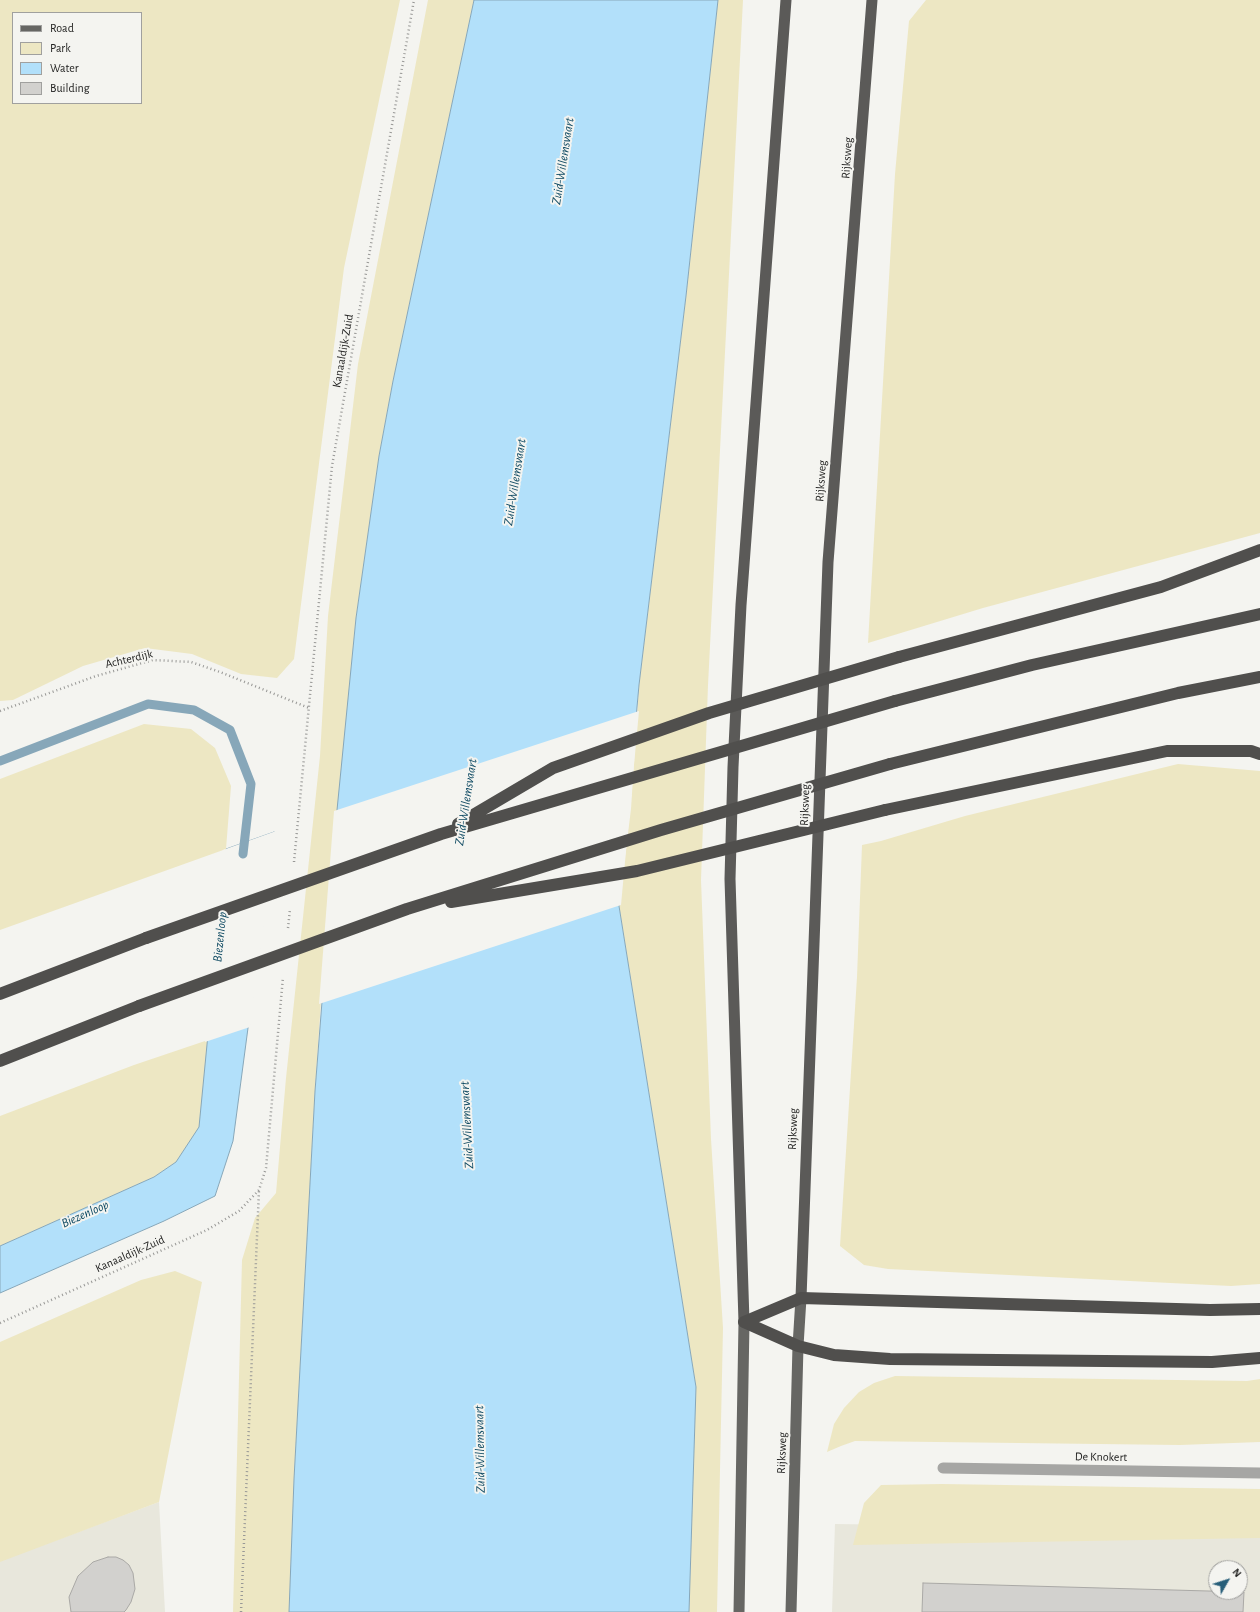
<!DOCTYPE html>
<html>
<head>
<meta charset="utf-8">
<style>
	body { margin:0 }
	#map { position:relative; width:1260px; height:1612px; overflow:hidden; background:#f4f4f0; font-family:"Alegreya Sans",sans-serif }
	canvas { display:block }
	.legend { position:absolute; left:12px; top:12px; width:130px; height:92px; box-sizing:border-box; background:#f4f4f0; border:1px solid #a0a09e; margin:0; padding:5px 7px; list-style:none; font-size:12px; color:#232322 }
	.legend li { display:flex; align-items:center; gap:8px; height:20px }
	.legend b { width:20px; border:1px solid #a0a09e }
	.north { position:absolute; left:1208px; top:1560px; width:40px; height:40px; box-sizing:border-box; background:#f4f4f0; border:1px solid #a0a09e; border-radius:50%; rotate:51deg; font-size:11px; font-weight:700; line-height:16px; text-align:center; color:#232322 }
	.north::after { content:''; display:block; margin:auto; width:14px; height:18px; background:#275e79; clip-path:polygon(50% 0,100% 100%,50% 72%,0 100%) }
</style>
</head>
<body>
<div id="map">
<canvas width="1260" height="1612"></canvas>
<ul class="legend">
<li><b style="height:5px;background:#666663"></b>Road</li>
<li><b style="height:11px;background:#ede7c3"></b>Park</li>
<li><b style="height:11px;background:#b2e0fa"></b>Water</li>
<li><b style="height:11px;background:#d2d1ce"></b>Building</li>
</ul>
<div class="north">N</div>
</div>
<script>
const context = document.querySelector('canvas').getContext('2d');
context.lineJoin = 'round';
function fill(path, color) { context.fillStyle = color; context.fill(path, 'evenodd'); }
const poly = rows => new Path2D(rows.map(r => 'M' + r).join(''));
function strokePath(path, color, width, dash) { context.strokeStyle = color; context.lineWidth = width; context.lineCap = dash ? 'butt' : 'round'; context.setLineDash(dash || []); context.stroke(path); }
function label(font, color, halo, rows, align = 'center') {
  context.font = font + ' "Alegreya Sans",sans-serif'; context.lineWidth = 4; context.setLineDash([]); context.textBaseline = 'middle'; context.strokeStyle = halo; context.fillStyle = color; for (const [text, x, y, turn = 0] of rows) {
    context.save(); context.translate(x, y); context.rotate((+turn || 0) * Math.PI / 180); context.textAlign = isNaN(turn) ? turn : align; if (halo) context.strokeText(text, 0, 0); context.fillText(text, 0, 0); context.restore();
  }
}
fill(poly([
	[159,1502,165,1612,0,1612,0,1561],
	[835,1524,1260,1530,1260,1612,832,1612],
	[1216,1568,1240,1568,1240,1592,1216,1592]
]), '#e8e7dc');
fill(poly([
	[0,0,400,0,344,268,294,659,277,678,241,674,192,654,145,648,83,666,13,700,0,701],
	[13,13,141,13,141,103,13,103],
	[428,0,474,0,393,381,379,456,356,618,321,1001,315,1091,294,1479,289,1612,233,1612,242,1260,255,1218,276,1193,286,1078,320,756,328,616,358,364],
	[718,0,743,0,708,685,701,880,711,1139,723,1328,717,1612,689,1612,696,1387,619,906,631,809,639,685,686,296],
	[926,0,1260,0,1260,533,983,608,868,643,895,174,909,21],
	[144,724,191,729,215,748,231,786,226,849,0,930,0,779],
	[1178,764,1260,771,1260,1284,1231,1286,888,1269,864,1265,840,1246,857,977,862,845,881,841,965,816],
	[208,1040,200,1127,176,1162,154,1177,0,1246,0,1116,134,1065],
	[175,1271,202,1282,159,1502,0,1562,0,1342,141,1280],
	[895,1376,1247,1381,1260,1379,1260,1442,1180,1445,855,1441,841,1446,827,1452,834,1424,844,1408,859,1392,874,1383],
	[942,1484,1260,1489,1260,1538,853,1545,864,1503,881,1485]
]), '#ede7c3');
const water = poly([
	[474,0,718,0,686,296,639,685,619,906,696,1387,689,1612,289,1612,294,1479,315,1091,337,810,356,618,379,456,393,381,474,0],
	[274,832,233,1141,215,1196,164,1221,0,1293,0,1246,154,1177,176,1162,199,1127,226,849,274,832]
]);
fill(water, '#b2e0fa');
strokePath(water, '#87a7b9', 1);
fill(poly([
	[639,711,621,905,319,1004,334,811],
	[276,831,250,1027,205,1042,223,850]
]), '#f4f4f0');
strokePath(poly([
	[0,761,148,704,194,710,230,730,251,784,243,854]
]), '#87a7b9', 9);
const building = poly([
	[108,1557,116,1557,123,1560,129,1565,133,1573,135,1589,131,1602,126,1610,124,1612,71,1612,69,1597,78,1576,93,1562,108,1557],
	[923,1583,1244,1592,1243,1612,922,1612,923,1583]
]);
fill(building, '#d2d1ce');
strokePath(building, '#aaa9a6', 1);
strokePath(poly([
	[0,711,96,676,153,660,191,662,220,672,309,708],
	[294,862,332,466,414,0],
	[288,928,290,909],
	[0,1323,207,1230,239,1211,259,1190,266,1168,283,977],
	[241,1612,259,1190]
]), '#989896', 2.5, [1, 3]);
strokePath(poly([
	[943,1468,1260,1473]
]), '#a6a6a4', 11);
strokePath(poly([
	[739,1612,744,1322],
	[791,1612,798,1346,801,1298]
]), '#666663', 11);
strokePath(poly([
	[801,1298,828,562,872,0],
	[744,1322,730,879,733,767,741,605,786,0]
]), '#5b5a58', 11);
strokePath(poly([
	[899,657,1161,587,1260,550],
	[895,701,1032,665,1260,614],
	[890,764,1178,693,1260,677],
	[885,810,1167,751,1251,751,1260,754],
	[0,994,146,938],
	[0,1061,139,1006],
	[744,1322,798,1346,834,1355,890,1359,1212,1362,1260,1358],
	[744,1322,801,1298,1210,1310,1260,1309]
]), '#504f4d', 12);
strokePath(poly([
	[458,824,553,768,709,713,899,657],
	[451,902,637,871,885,810],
	[146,938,441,834,895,701],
	[139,1006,407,909,661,830,890,764]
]), '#504f4d', 12);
label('12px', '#232322', '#f4f4f0', [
	["Rijksweg",847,158,-86],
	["Kanaaldijk-Zuid",343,351,-80],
	["Rijksweg",821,481,-86],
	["Achterdijk",129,659,-13],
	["Rijksweg",805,805,-88],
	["Rijksweg",793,1129,-88],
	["Kanaaldijk-Zuid",130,1254,-24],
	["Rijksweg",782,1453,-88],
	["De Knokert",1101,1457,1]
]);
label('italic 13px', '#0c4861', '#f4f4f0', [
	["Zuid-Willemsvaart",563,161,-81],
	["Zuid-Willemsvaart",515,482,-81],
	["Zuid-Willemsvaart",466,802,-81],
	["Biezenloop",220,937,-84],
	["Zuid-Willemsvaart",467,1125,-93],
	["Biezenloop",85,1214,-24],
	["Zuid-Willemsvaart",480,1449,-91]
]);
</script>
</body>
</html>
